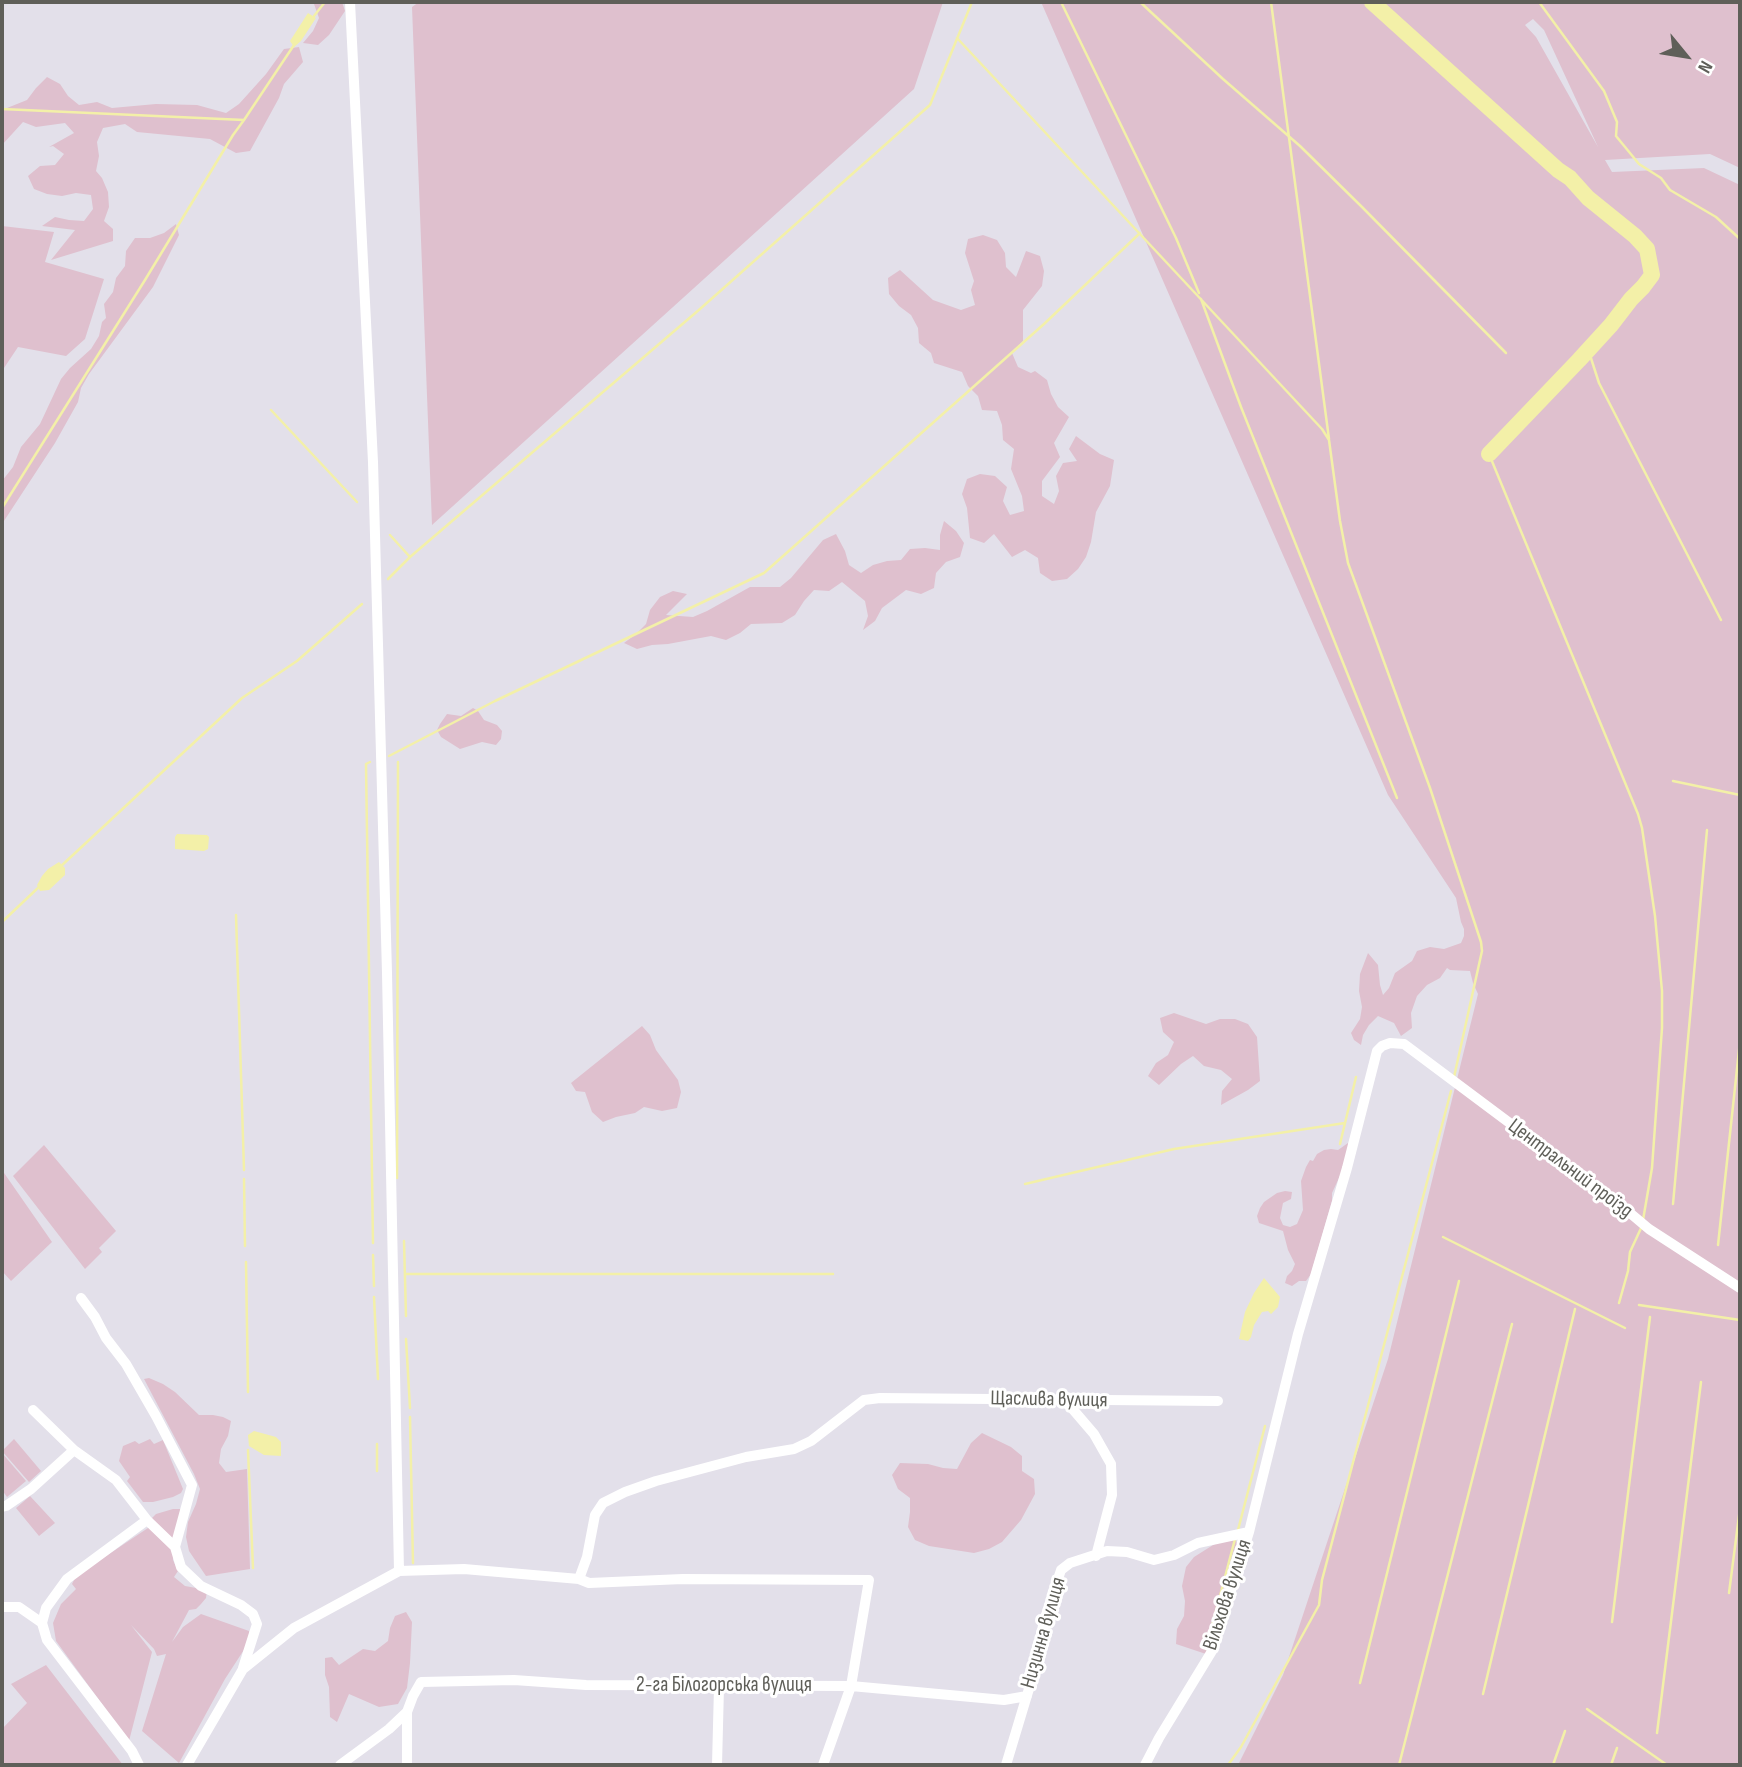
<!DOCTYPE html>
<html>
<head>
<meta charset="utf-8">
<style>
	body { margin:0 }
	#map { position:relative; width:1742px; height:1767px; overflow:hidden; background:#e3e0ea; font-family:"Sofia Sans Condensed",sans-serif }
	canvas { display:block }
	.frame { position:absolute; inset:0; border:4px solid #5f5f59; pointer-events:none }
	.north { position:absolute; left:1651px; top:21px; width:70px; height:70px; -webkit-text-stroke:5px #fff; paint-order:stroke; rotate:120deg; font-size:19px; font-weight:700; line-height:28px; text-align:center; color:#5f5f59 }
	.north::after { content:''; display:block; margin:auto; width:24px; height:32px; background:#5f5f59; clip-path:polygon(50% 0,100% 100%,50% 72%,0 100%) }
</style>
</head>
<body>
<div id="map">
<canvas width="1742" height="1767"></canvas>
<div class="frame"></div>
<div class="north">N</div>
</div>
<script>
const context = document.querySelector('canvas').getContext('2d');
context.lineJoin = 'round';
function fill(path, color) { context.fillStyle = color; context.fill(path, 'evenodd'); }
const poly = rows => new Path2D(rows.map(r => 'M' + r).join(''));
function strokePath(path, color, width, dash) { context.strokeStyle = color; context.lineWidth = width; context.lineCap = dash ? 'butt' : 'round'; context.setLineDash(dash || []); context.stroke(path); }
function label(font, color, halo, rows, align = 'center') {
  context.font = font + ' "Sofia Sans Condensed",sans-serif'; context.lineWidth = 6; context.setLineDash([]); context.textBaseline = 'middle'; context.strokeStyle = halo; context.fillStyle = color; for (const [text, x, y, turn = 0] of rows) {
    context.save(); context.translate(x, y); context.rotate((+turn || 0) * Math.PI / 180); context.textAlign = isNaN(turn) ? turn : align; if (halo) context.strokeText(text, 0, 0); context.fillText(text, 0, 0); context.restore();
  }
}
fill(poly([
	[315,2,342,2,345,11,329,35,318,45,303,43,313,31,319,18,314,4],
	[419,2,943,2,914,89,432,525,412,7],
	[1041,2,1740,2,1740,168,1710,154,1605,160,1612,172,1704,168,1740,185,1740,1765,1238,1765,1283,1675,1388,1359,1478,994,1473,983,1470,971,1450,970,1447,968,1440,978,1427,985,1417,996,1411,1013,1412,1028,1401,1036,1394,1023,1378,1016,1369,1025,1363,1035,1361,1045,1354,1040,1351,1033,1360,1019,1362,1007,1359,991,1360,974,1368,953,1378,965,1380,985,1383,995,1389,988,1395,973,1412,961,1417,951,1430,947,1444,949,1461,943,1464,936,1464,929,1461,922,1456,898,1388,795],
	[1533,19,1544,30,1598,147,1536,37,1525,25],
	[299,47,303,62,284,84,279,98,250,151,236,153,210,139,137,132,125,124,103,128,97,142,99,156,96,171,102,178,108,192,109,207,104,221,113,229,113,241,51,260,75,230,42,226,55,217,69,220,84,221,93,209,91,195,76,193,62,196,47,194,34,189,28,176,40,166,55,165,64,154,53,146,49,147,74,133,65,123,36,127,23,122,2,145,2,110,27,100,36,88,47,77,60,84,68,96,79,105,97,102,112,108,156,104,197,105,226,113,239,104,266,74,284,49],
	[176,224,179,235,153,287,89,374,81,388,78,402,55,443,2,524,2,481,13,467,21,447,40,424,61,379,70,368,91,349,99,336,102,322,106,318,104,304,113,292,116,278,125,266,126,251,135,238,150,238,164,233],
	[2,226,54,232,45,262,104,279,85,339,66,356,18,347,2,371],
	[983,235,997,240,1005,253,1006,267,1016,277,1026,251,1040,256,1044,271,1042,286,1023,310,1023,341,1012,353,1018,367,1031,373,1035,371,1047,380,1051,394,1058,407,1069,417,1054,443,1060,457,1042,481,1042,496,1054,504,1059,491,1056,476,1063,463,1077,461,1069,449,1076,436,1100,454,1114,460,1110,486,1096,512,1091,542,1086,557,1078,569,1067,579,1052,581,1040,573,1038,558,1025,550,1012,557,994,534,984,543,970,538,967,508,962,494,967,479,980,474,995,476,1007,487,1003,501,1010,515,1024,511,1022,496,1011,469,1014,449,1003,440,1002,425,997,411,982,410,978,396,968,386,962,372,934,363,931,353,919,343,918,328,911,315,899,306,889,294,888,278,900,270,933,300,961,310,975,305,971,290,974,281,965,253,968,239],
	[944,521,956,531,964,543,960,557,946,562,936,573,934,588,921,594,906,590,882,608,875,621,863,630,868,616,865,601,842,582,829,591,814,590,804,601,795,615,782,623,751,624,740,633,726,640,711,636,668,644,652,645,637,649,624,643,636,634,646,624,650,610,660,597,673,591,687,594,666,615,693,617,707,611,750,587,780,587,791,578,823,540,836,534,845,551,849,565,861,573,873,565,887,561,901,560,910,549,925,548,940,550,940,535],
	[473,708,478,711,484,720,497,725,502,731,501,739,496,745,482,742,460,749,441,737,437,730,440,724,447,714,461,716],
	[1174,1013,1206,1024,1220,1019,1235,1019,1248,1024,1257,1037,1260,1081,1248,1090,1221,1105,1222,1091,1232,1079,1221,1070,1204,1066,1193,1056,1181,1064,1159,1085,1148,1076,1156,1063,1168,1055,1174,1042,1163,1032,1160,1018],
	[642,1026,650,1035,656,1050,678,1080,681,1092,677,1108,662,1111,644,1107,635,1113,616,1117,603,1122,592,1112,585,1092,576,1091,571,1083],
	[1348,1143,1349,1150,1345,1165,1332,1193,1332,1201,1311,1274,1306,1281,1299,1281,1292,1286,1285,1283,1287,1276,1292,1271,1295,1264,1288,1250,1283,1231,1259,1223,1257,1216,1260,1208,1264,1202,1277,1193,1285,1191,1292,1192,1291,1199,1283,1203,1280,1218,1283,1225,1290,1227,1297,1224,1303,1210,1301,1181,1306,1167,1310,1160,1313,1161,1317,1154,1324,1150,1331,1149,1338,1150],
	[44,1145,116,1231,99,1248,102,1252,85,1269,13,1176],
	[2,1170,52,1242,11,1281,2,1271],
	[149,1378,163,1384,175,1392,199,1415,213,1415,223,1417,231,1421,228,1436,221,1449,219,1463,226,1472,247,1469,250,1569,206,1576,189,1551,186,1537,188,1522,196,1504,200,1489,194,1474,144,1379],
	[982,1433,1011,1447,1022,1456,1022,1471,1034,1479,1035,1494,1021,1520,1002,1542,989,1549,974,1553,929,1546,915,1540,908,1527,910,1512,910,1498,898,1489,892,1475,900,1463,928,1464,943,1468,957,1469,971,1443],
	[14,1439,41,1471,29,1482,2,1451],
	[150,1439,154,1444,163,1440,183,1489,181,1493,173,1497,153,1502,143,1502,127,1481,130,1477,119,1461,123,1446,135,1441,139,1444],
	[2,1453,26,1481,7,1497,2,1490],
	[30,1496,55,1523,39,1536,16,1508],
	[173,1509,180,1509,181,1512,173,1545,173,1560,178,1571,174,1577,185,1586,207,1590,206,1598,201,1604,196,1609,189,1610,172,1642,183,1627,201,1614,249,1631,249,1642,225,1679,179,1763,142,1731,166,1654,157,1656,154,1649,131,1625,152,1652,129,1741,56,1641,53,1623,61,1604,76,1589,72,1584,76,1576,154,1524,152,1518,156,1514],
	[1235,1539,1237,1543,1231,1558,1218,1612,1212,1617,1206,1654,1176,1644,1177,1629,1184,1616,1185,1601,1182,1586,1186,1567,1194,1557,1221,1540],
	[406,1612,412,1622,410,1663,407,1688,398,1704,379,1707,349,1694,337,1722,330,1717,329,1687,325,1675,325,1658,332,1657,339,1665,363,1649,375,1651,388,1641,390,1628,395,1616],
	[46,1665,123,1765,2,1765,2,1729,27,1703,11,1684]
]), '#dfc0ce');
fill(poly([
	[308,13,316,18,301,41,294,47,290,41],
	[177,834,207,835,209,837,208,849,204,851,175,849,175,837],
	[59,862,65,868,65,875,49,890,40,891,37,885,42,876,48,869],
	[1264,1278,1280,1297,1278,1307,1271,1314,1268,1311,1262,1312,1254,1325,1251,1337,1248,1341,1239,1339,1245,1312,1254,1293],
	[254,1431,276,1437,281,1442,281,1456,264,1455,249,1446,248,1435]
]), '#f3f0a8');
strokePath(poly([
	[1061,2,1176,238,1199,293],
	[1140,2,1223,79,1300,146,1362,207,1506,353],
	[1271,2,1329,439],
	[1539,2,1604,91,1617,122,1616,136,1639,164,1661,178,1670,190,1716,217,1740,239],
	[314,16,325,2],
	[957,38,1322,429,1329,440,1340,521,1348,563,1430,788,1481,942,1482,951,1454,1077],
	[2,109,244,120,294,45],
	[1201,299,1241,407,1397,798],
	[1588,349,1599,383,1721,620],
	[271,410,357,502],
	[1489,454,1638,814,1642,828,1655,916,1662,991,1662,1028,1652,1168,1643,1220],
	[2,508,145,280,233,135,244,120],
	[390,535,410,557],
	[388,579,410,557,700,309,930,105,972,2],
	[389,756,495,701,764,573,1044,324,1140,233],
	[370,762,366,764,373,1243],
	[1673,781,1740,795],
	[60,867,242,698,297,661,362,604],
	[236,915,244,1170],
	[2,922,40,886],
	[1340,1144,1356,1077],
	[397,1178,398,762],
	[244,1179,245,1246],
	[1025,1184,1174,1149,1345,1123],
	[1673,1204,1707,830],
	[1443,1237,1625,1328],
	[404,1241,406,1316],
	[1718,1245,1740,1041],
	[373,1255,374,1286],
	[246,1262,248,1392],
	[405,1274,833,1274],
	[374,1297,378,1379],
	[1619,1303,1628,1271,1630,1252,1642,1226],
	[1639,1305,1740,1320],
	[406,1339,410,1408],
	[410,1417,413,1563],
	[248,1450,253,1568],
	[377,1471,377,1444],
	[1238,1530,1265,1426],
	[1729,1593,1740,1508],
	[1612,1622,1650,1317],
	[1206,1649,1235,1539],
	[1360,1683,1459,1281],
	[1483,1694,1575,1309],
	[1587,1709,1667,1765],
	[1657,1733,1701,1382],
	[1228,1765,1241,1747,1319,1605,1322,1580,1451,1091],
	[1399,1765,1512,1324],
	[1553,1765,1565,1731],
	[1611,1765,1617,1748]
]), '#f3f0a8', 2.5);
strokePath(poly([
	[1372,2,1558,170,1570,178,1588,198,1635,236,1647,249,1652,275,1643,287,1631,299,1611,325,1579,360,1489,454]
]), '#f3f0a8', 16);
strokePath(poly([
	[350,2,373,462,387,973,399,1571],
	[81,1298,95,1317,106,1338,126,1364,156,1416,192,1485,175,1547],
	[1062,1401,1070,1406,1094,1434,1111,1464,1112,1495,1096,1556],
	[33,1410,74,1450],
	[2,1507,6,1506,31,1489,74,1450,116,1480,147,1520,175,1547,181,1567,201,1586,241,1605,253,1614,257,1624,243,1668],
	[579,1579,587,1557,595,1515,603,1503,625,1492,656,1481,746,1457,794,1449,811,1441,864,1400,880,1398,1218,1401],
	[2,1607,19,1607,42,1623],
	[139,1765,132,1751,47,1640,42,1623,46,1608,67,1579,147,1520],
	[187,1765,243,1669,294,1628,399,1571,464,1569,579,1579,589,1583,683,1579,869,1580,851,1686,823,1765],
	[340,1765,389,1729,407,1712],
	[407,1765,407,1712,413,1696,421,1682,514,1680,586,1685,851,1686,1004,1700,1027,1696],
	[717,1765,719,1687],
	[1006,1765,1031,1682,1044,1621,1061,1570,1070,1563,1107,1551,1127,1552,1154,1560,1174,1555,1198,1543,1249,1532],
	[1145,1765,1159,1738,1212,1651,1249,1532,1298,1334,1347,1168,1377,1051,1382,1046,1390,1043,1404,1044,1630,1213,1649,1229,1740,1288]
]), '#fff', 10);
label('21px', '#5f5f59', '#fff', [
	["Центральний проїзд",1570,1169,37],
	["Щаслива вулиця",1049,1400,1],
	["Вільхова вулиця",1228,1595,-72],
	["Низинна вулиця",1044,1633,-74],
	["2-га Білогорська вулиця",724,1686]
]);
</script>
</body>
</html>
